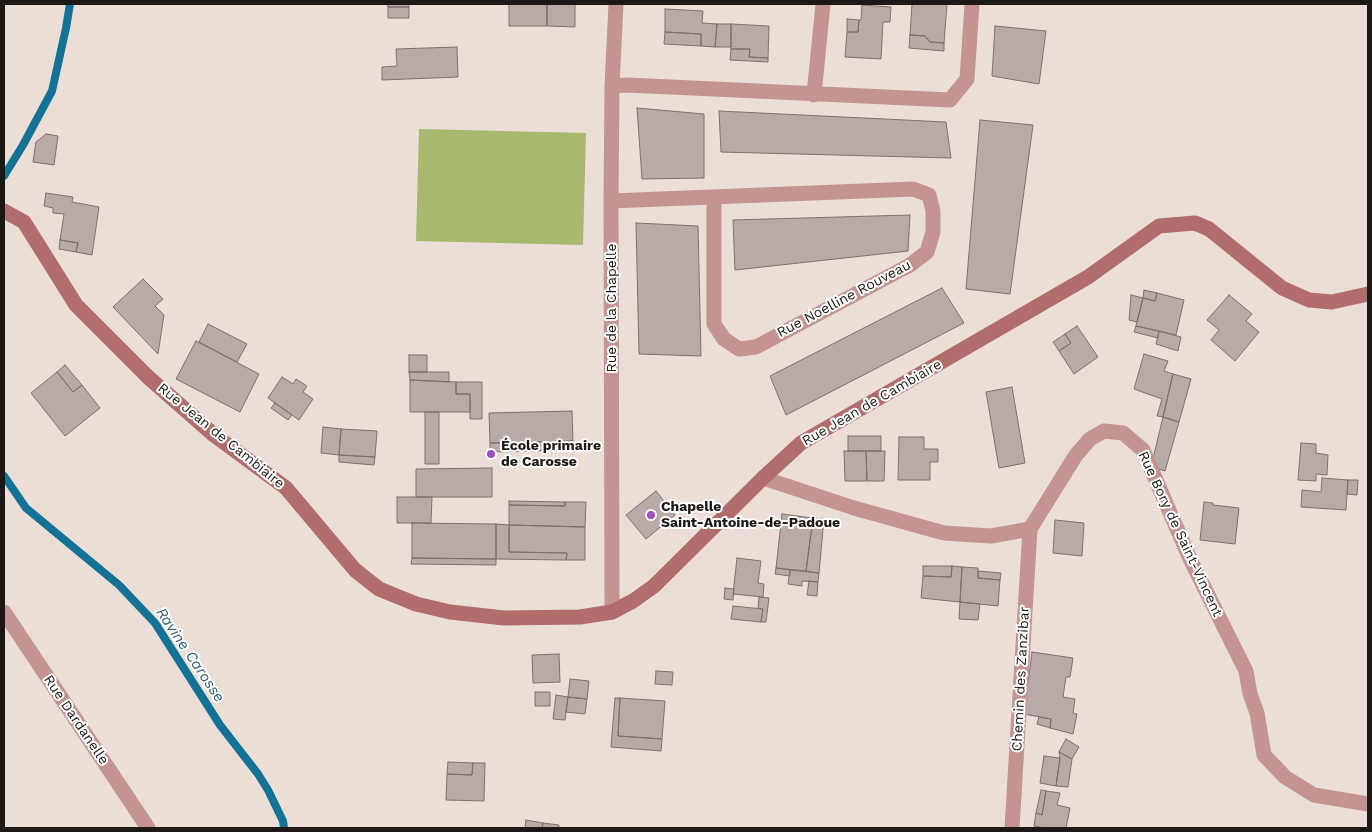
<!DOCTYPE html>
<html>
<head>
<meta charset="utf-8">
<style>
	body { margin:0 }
	#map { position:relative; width:1372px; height:832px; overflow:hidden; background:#eaded7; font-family:"Work Sans",sans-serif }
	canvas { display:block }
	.frame { position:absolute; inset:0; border:5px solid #1c1815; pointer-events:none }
</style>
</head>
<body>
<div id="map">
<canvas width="1372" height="832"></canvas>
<div class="frame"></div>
</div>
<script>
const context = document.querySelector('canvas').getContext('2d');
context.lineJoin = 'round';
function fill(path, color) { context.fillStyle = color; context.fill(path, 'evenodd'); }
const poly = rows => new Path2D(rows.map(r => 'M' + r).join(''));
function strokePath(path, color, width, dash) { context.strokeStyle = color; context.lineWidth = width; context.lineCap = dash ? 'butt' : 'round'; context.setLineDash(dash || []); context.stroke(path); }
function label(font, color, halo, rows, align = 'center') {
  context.font = font + ' "Work Sans",sans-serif'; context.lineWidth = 4; context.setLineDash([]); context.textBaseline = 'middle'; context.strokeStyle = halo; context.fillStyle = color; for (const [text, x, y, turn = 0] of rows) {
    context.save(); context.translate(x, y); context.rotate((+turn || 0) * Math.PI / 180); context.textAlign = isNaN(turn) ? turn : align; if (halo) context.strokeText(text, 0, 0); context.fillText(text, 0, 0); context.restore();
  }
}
fill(poly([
	[419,129,586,133,583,245,416,241]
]), '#a8b86f');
strokePath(poly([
	[4,176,23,145,52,91,66,28,70,4],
	[4,476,26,508,119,585,155,623,220,725,258,774,268,790,283,821,284,828]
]), '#137296', 8);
const building = poly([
	[387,4,409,4,409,7,388,7,387,4],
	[509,4,547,4,547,26,509,26,509,4],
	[547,4,575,4,575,27,547,26,547,4],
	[912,4,947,4,944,43,930,42,925,36,910,35,912,4],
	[862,5,891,7,890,22,883,22,881,59,845,57,847,32,858,32,859,20,861,20,862,5],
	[388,7,409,7,409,18,388,18,388,7],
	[665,9,703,11,702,23,717,24,715,47,701,46,701,34,665,32,665,9],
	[847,19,859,20,858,32,847,32,847,19],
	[717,24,731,24,731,47,715,47,717,24],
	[731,24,769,26,768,58,749,57,750,49,731,49,731,24],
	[995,26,1046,31,1039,84,992,76,995,26],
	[665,32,701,34,701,46,664,44,665,32],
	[910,35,925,36,930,42,944,43,944,51,909,48,910,35],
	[457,47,458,77,382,80,382,67,397,66,396,49,457,47],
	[731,49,750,49,749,57,768,58,768,62,730,60,731,49],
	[637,108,704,114,704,178,642,179,637,108],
	[719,111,946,122,951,158,721,152,719,111],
	[980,120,1033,125,1010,294,966,289,980,120],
	[46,134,58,136,54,165,33,162,36,142,46,134],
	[46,193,73,197,72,202,99,207,92,255,76,252,78,243,60,240,64,214,53,213,53,208,44,206,46,193],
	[910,215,908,251,735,270,733,220,910,215],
	[636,223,698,226,701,356,639,354,636,223],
	[60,240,78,243,76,252,59,249,60,240],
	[143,279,163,299,155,306,164,315,158,354,113,307,143,279],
	[942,288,964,323,786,415,770,376,942,288],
	[1144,290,1157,293,1155,301,1143,298,1144,290],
	[1157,293,1184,300,1176,335,1136,326,1143,298,1155,301,1157,293],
	[1131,295,1143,298,1137,322,1129,320,1131,295],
	[1229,295,1252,314,1246,321,1259,332,1235,361,1211,340,1219,330,1207,320,1229,295],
	[208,324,247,344,237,362,199,342,208,324],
	[1077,326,1098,357,1074,374,1059,351,1071,343,1065,334,1077,326],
	[1136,326,1159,331,1158,338,1134,332,1136,326],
	[1159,331,1181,337,1178,351,1156,344,1159,331],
	[1065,334,1071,343,1059,351,1053,342,1065,334],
	[196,341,259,374,240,412,176,379,196,341],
	[1144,354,1168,361,1164,371,1173,374,1163,417,1157,416,1162,399,1134,389,1144,354],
	[409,355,427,355,427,372,409,372,409,355],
	[65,365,82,385,73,392,57,372,65,365],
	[57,372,73,392,82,385,100,408,65,436,31,393,57,372],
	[409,372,449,372,449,382,410,380,409,372],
	[1173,374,1191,379,1179,422,1163,417,1173,374],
	[282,377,293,384,296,379,307,386,303,392,313,399,299,420,268,398,282,377],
	[410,380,456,382,456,394,470,394,470,412,410,412,410,380],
	[456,382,482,382,482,419,470,419,470,394,456,394,456,382],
	[1012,387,1025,463,999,468,986,392,1012,387],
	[275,403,292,415,288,420,271,408,275,403],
	[572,411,573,441,490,443,489,413,572,411],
	[425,412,439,412,439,464,425,464,425,412],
	[1163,417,1179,422,1165,471,1151,467,1163,417],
	[323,427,341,429,339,455,321,453,323,427],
	[341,429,377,431,375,457,339,455,341,429],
	[848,436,881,436,881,451,848,451,848,436],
	[899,437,924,437,924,449,938,449,938,462,930,462,930,480,898,480,899,437],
	[573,441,573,450,490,452,490,443,573,441],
	[1301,443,1316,444,1316,453,1328,455,1327,475,1316,474,1316,481,1298,480,1301,443],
	[844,451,866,451,867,481,845,481,844,451],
	[866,451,885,451,884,481,867,481,866,451],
	[339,455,375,457,374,465,339,462,339,455],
	[492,468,492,497,416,497,416,469,492,468],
	[1322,478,1348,480,1346,510,1301,507,1302,490,1321,492,1322,478],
	[1348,480,1358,480,1357,495,1347,494,1348,480],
	[656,491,675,515,646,539,626,515,656,491],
	[397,497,432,497,431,523,397,523,397,497],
	[509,501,565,502,565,506,509,505,509,501],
	[565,502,586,502,585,527,509,525,509,505,565,506,565,502],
	[1204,502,1213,503,1213,505,1239,508,1235,544,1200,540,1204,502],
	[782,514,813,518,806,571,776,568,782,514],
	[813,518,824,519,819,573,806,571,813,518],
	[1055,520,1084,523,1082,556,1053,553,1055,520],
	[412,523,496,524,496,559,412,558,412,523],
	[496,524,509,525,509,552,567,553,566,560,496,559,496,524],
	[509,525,585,527,585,560,566,560,567,553,509,552,509,525],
	[412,558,496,559,496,565,411,564,412,558],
	[737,558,761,561,758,583,764,584,763,597,733,594,737,558],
	[923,566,952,566,951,577,923,576,923,566],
	[952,566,962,567,960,602,921,598,923,576,951,577,952,566],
	[962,567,978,568,978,578,1000,580,998,606,960,602,962,567],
	[776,568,790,570,790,576,775,574,776,568],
	[790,570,819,573,818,582,802,581,802,586,788,584,790,570],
	[978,571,1001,573,1000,580,978,578,978,571],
	[809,581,818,582,817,596,807,595,809,581],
	[725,588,734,589,733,600,724,599,725,588],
	[759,597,769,598,766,622,761,622,763,609,758,608,759,597],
	[960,602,980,604,978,620,959,619,960,602],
	[733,606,763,609,761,622,731,619,733,606],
	[1032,652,1073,658,1070,677,1066,677,1063,697,1075,699,1073,713,1077,714,1073,734,1050,728,1051,719,1024,714,1032,652],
	[559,654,560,682,533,683,532,655,559,654],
	[656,671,673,672,672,685,655,684,656,671],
	[570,679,589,681,587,699,568,697,570,679],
	[535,692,550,692,550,706,535,706,535,692],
	[556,695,568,697,565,720,553,719,556,695],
	[568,697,587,699,585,714,566,712,568,697],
	[615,698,620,698,618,736,662,739,661,751,611,747,615,698],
	[620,698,665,701,662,739,618,736,620,698],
	[1039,717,1051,719,1050,728,1037,724,1039,717],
	[1066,739,1079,747,1072,759,1059,752,1066,739],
	[1059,752,1072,759,1068,787,1056,786,1060,758,1059,752],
	[1044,756,1060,758,1056,786,1040,783,1044,756],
	[448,762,473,763,472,775,447,774,448,762],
	[473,763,485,763,484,801,446,800,447,774,472,775,473,763],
	[1041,790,1046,791,1042,815,1036,813,1041,790],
	[1046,791,1060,793,1057,805,1070,808,1066,828,1045,828,1034,826,1036,813,1042,815,1046,791],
	[526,820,543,823,542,828,525,828,526,820],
	[543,823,559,825,559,828,542,828,543,823]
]);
fill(building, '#b8aba6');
strokePath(building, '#7c716c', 1);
strokePath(poly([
	[612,86,628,85,950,100,967,79,972,4],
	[814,95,823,4],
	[611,201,913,189,929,195,933,211,933,232,927,252,910,265,756,347,739,349,724,339,714,324,714,197],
	[763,478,854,508,944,533,991,536,1030,529,1076,455,1090,439,1104,431,1123,433,1143,450,1191,561,1246,671,1250,694,1257,713,1264,755,1285,777,1314,795,1368,804],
	[4,612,148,828],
	[612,612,611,201,612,86,616,4],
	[1012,828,1030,529]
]), '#c39492', 15);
strokePath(poly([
	[4,211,24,222,76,305,148,377,214,435,286,488,355,570,379,589,416,604,450,612,504,618,580,617,612,612,633,601,654,586,763,478,801,443,1088,277,1159,226,1195,223,1209,229,1282,288,1309,300,1332,302,1368,294]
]), '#b16d6c', 15);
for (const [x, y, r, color] of [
	[491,454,5,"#9f4fc0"],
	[651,515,5,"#9f4fc0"]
]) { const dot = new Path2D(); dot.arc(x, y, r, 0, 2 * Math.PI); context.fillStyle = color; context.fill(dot); strokePath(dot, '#fff', 2); }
label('14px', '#1c1815', '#fff', [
	["Rue Noelline Rouveau",844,299,-28],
	["Rue de la Chapelle",612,308,-90],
	["Rue Jean de Cambiaire",872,403,-30],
	["Rue Jean de Cambiaire",221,436,39],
	["Rue Bory de Saint-Vincent",1180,534,65],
	["Chemin des Zanzibar",1021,679,-87],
	["Rue Dardanelle",76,720,56]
]);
label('bold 14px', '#1c1815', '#fff', [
	["École primaire",501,446],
	["de Carosse",501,462],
	["Chapelle",661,507],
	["Saint-Antoine-de-Padoue",661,523]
], 'left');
label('italic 15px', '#2e5d74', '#fff', [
	["Ravine Carosse",190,655,56]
]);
</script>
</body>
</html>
